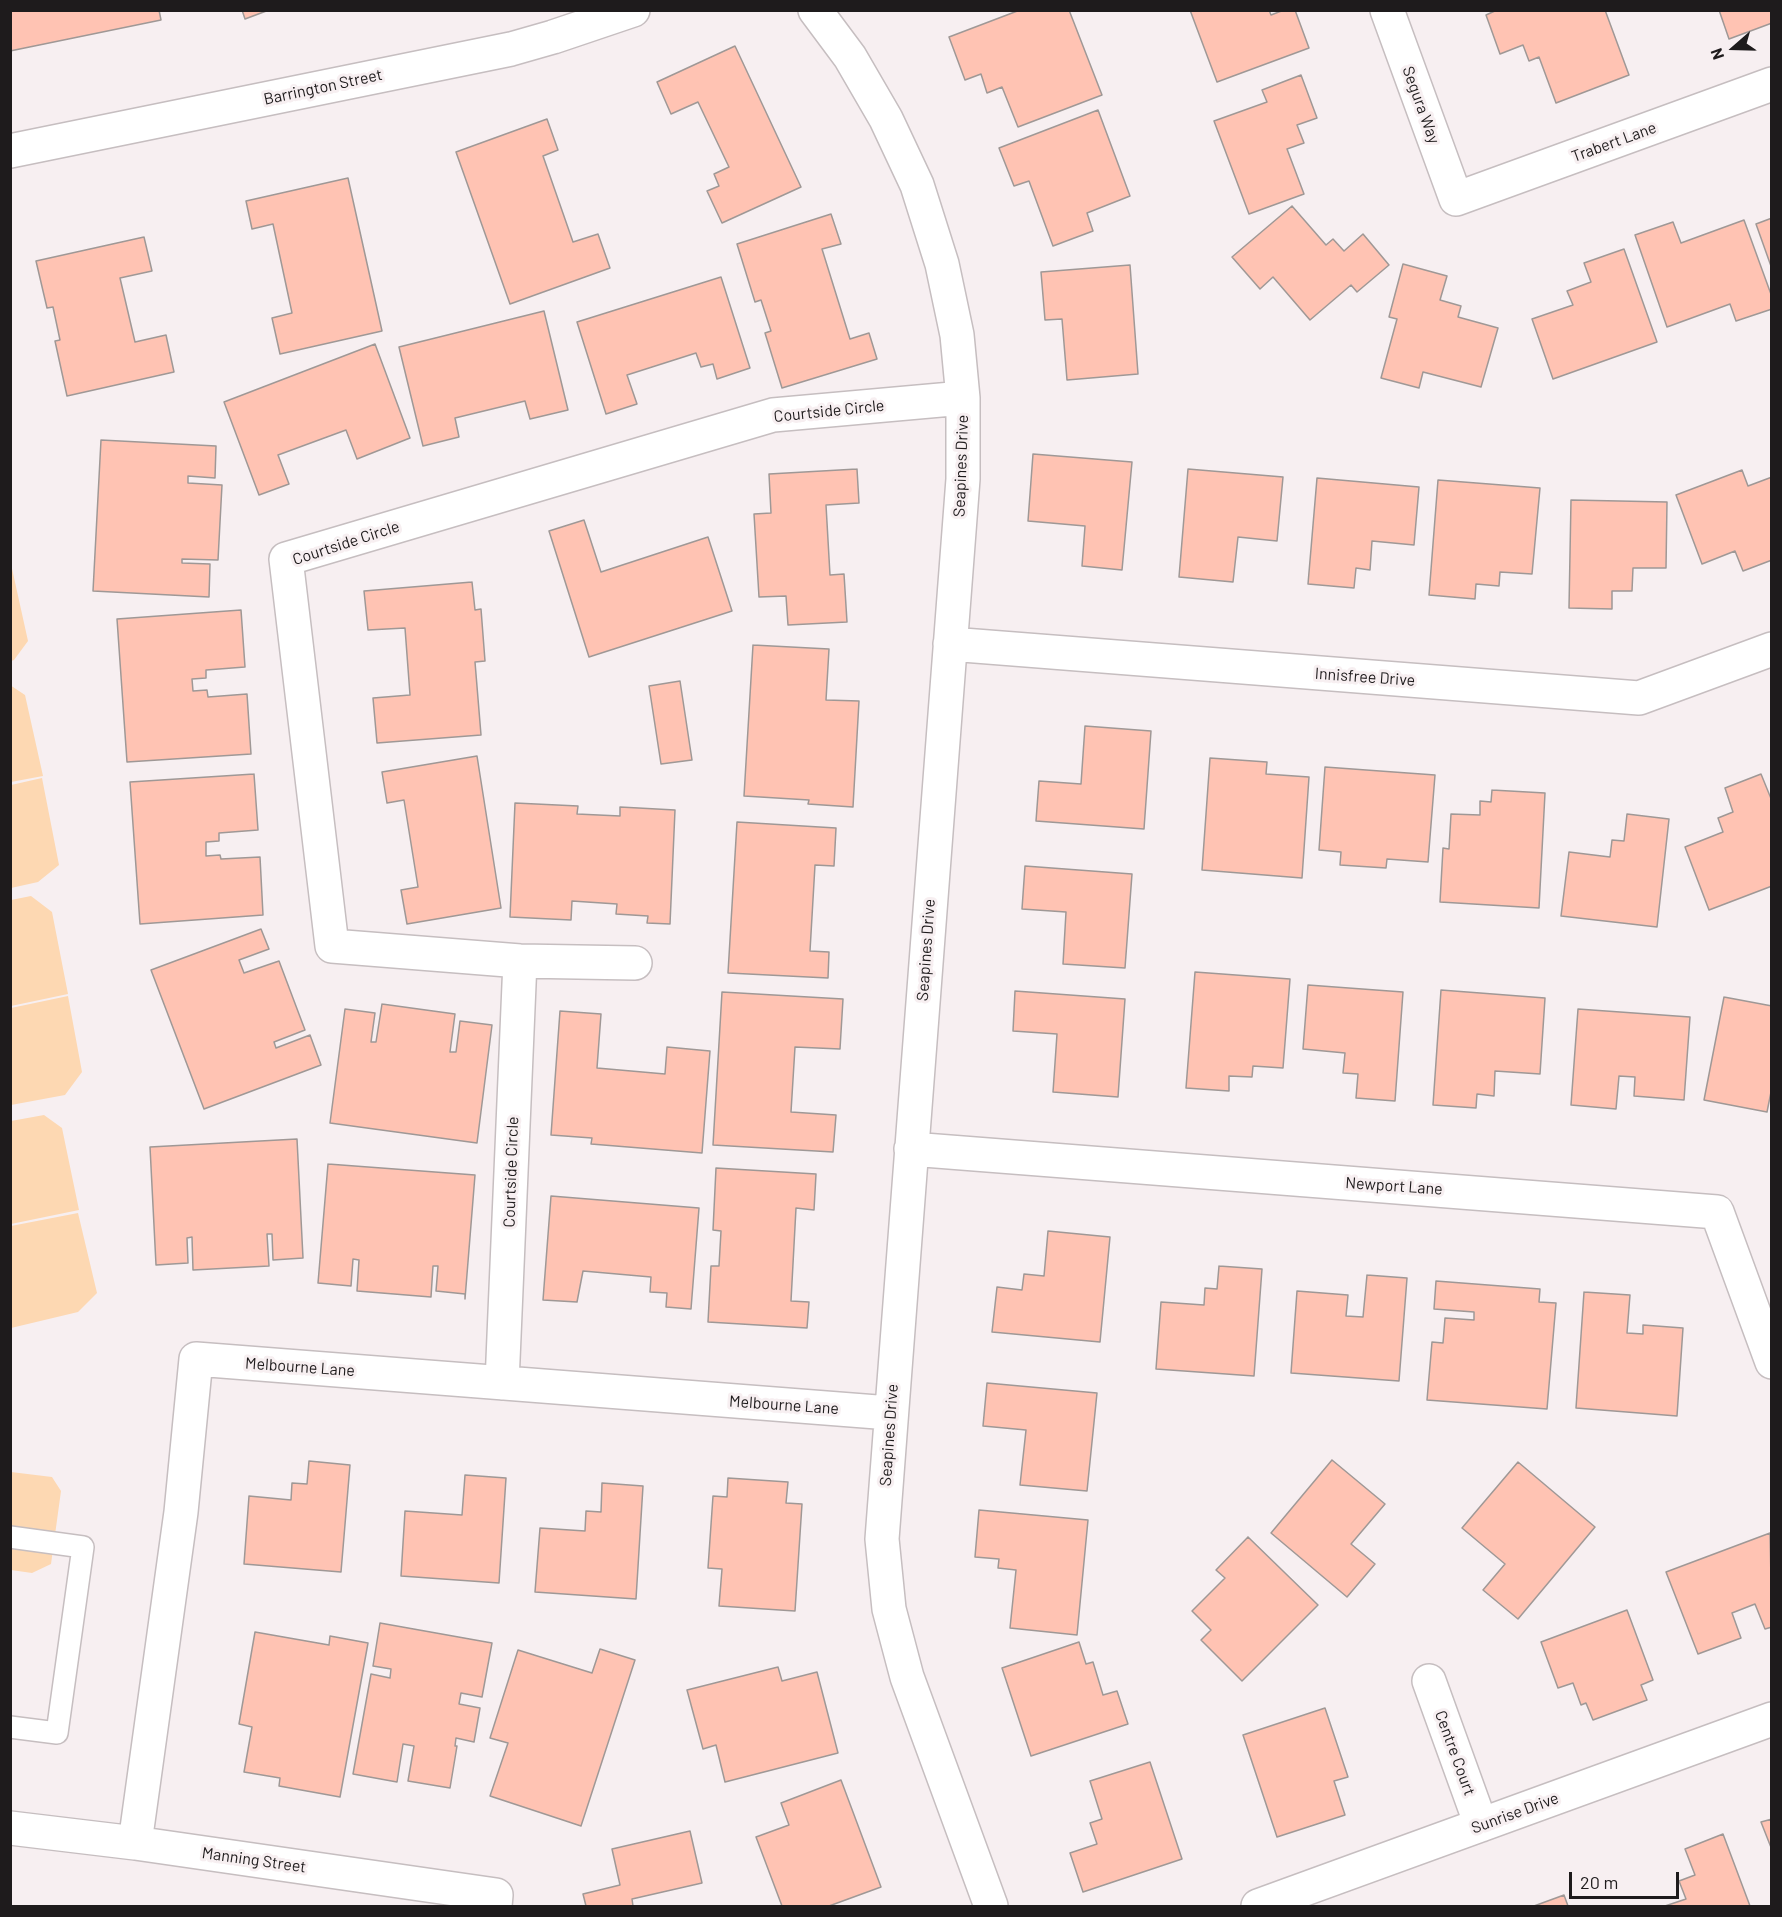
<!DOCTYPE html>
<html>
<head>
<meta charset="utf-8">
<style>
	body { margin:0 }
	#map { position:relative; width:1782px; height:1917px; overflow:hidden; background:#f7eff1; font-family:Barlow,sans-serif }
	canvas { display:block }
	.frame { position:absolute; inset:0; border:12px solid #1e1b1c; pointer-events:none }
	.north { position:absolute; left:1704px; top:18px; width:60px; height:60px; -webkit-text-stroke:4px #f7eff1; paint-order:stroke; rotate:250deg; font-size:16px; font-weight:700; line-height:24px; text-align:center; color:#1e1b1c }
	.north::after { content:''; display:block; margin:auto; width:21px; height:27px; background:#1e1b1c; clip-path:polygon(50% 0,100% 100%,50% 72%,0 100%) }
	.scale { position:absolute; left:1569px; top:1872px; width:110px; height:27px; box-sizing:border-box; border:3px solid #1e1b1c; border-top:0; padding-left:8px; font-size:18px; line-height:21px; white-space:nowrap; color:#1e1b1c; -webkit-text-stroke:4px #f7eff1; paint-order:stroke }
</style>
</head>
<body>
<div id="map">
<canvas width="1782" height="1917"></canvas>
<div class="frame"></div>
<div class="north">N</div>
<div class="scale">20 m</div>
</div>
<script>
const context = document.querySelector('canvas').getContext('2d');
context.lineJoin = 'round';
function fill(path, color) { context.fillStyle = color; context.fill(path, 'evenodd'); }
const poly = rows => new Path2D(rows.map(r => 'M' + r).join(''));
function strokePath(path, color, width, dash) { context.strokeStyle = color; context.lineWidth = width; context.lineCap = dash ? 'butt' : 'round'; context.setLineDash(dash || []); context.stroke(path); }
function label(font, color, halo, rows, align = 'center') {
  context.font = font + ' Barlow,sans-serif'; context.lineWidth = 6; context.setLineDash([]); context.textBaseline = 'middle'; context.strokeStyle = halo; context.fillStyle = color; for (const [text, x, y, turn = 0] of rows) {
    context.save(); context.translate(x, y); context.rotate((+turn || 0) * Math.PI / 180); context.textAlign = isNaN(turn) ? turn : align; if (halo) context.strokeText(text, 0, 0); context.fillText(text, 0, 0); context.restore();
  }
}
fill(poly([
	[11,564,28,641,14,660,11,661],
	[10,685,25,695,43,776,11,782],
	[42,778,59,865,38,882,11,888,11,785],
	[31,896,52,912,68,994,11,1006,11,900],
	[68,996,82,1072,65,1095,11,1105,11,1008],
	[44,1115,62,1128,79,1210,11,1224,11,1121],
	[78,1213,97,1293,78,1312,11,1328,11,1226],
	[11,1472,52,1477,61,1491,51,1564,32,1573,11,1570]
]), '#fdd8b2');
const building = poly([
	[10,10,159,10,161,20,10,51,10,10],
	[242,10,269,10,245,19,242,10],
	[1020,10,1069,10,1102,95,1018,127,1002,87,987,93,981,74,965,80,949,37,1020,10],
	[1190,10,1269,10,1271,15,1284,10,1295,10,1309,48,1217,82,1190,10],
	[1497,10,1605,10,1629,75,1556,103,1539,57,1529,61,1523,45,1500,54,1486,15,1497,10],
	[1719,10,1772,10,1772,23,1729,39,1719,10],
	[735,46,801,187,722,223,707,191,719,186,714,174,729,167,698,102,671,114,657,82,735,46],
	[1301,75,1317,118,1297,125,1304,143,1287,149,1304,194,1249,214,1214,121,1267,102,1262,90,1301,75],
	[1098,110,1130,196,1087,213,1093,231,1053,246,1029,181,1014,186,999,148,1098,110],
	[547,119,558,150,543,156,573,242,598,234,610,268,510,304,456,152,547,119],
	[348,178,382,331,280,354,272,318,292,313,273,224,252,229,246,201,348,178],
	[1292,206,1326,245,1333,239,1344,251,1363,234,1389,265,1357,292,1351,285,1310,320,1273,277,1260,289,1232,257,1292,206],
	[831,214,841,244,822,249,850,339,869,333,877,359,782,388,765,333,771,331,761,300,755,302,737,244,831,214],
	[1772,218,1772,269,1756,224,1772,218],
	[1744,220,1772,297,1772,309,1736,321,1730,304,1667,327,1635,235,1673,222,1681,243,1744,220],
	[144,237,152,271,120,278,135,342,166,335,174,372,67,396,55,341,60,340,53,307,47,308,36,261,144,237],
	[1624,249,1657,342,1553,379,1532,319,1573,305,1567,291,1591,282,1584,263,1624,249],
	[1403,264,1447,276,1440,300,1461,306,1458,317,1498,328,1481,387,1423,372,1419,388,1381,378,1397,319,1389,317,1403,264],
	[1130,265,1138,374,1067,380,1062,319,1045,320,1041,272,1130,265],
	[721,277,750,368,717,379,713,364,701,367,696,353,627,375,637,404,606,414,577,322,721,277],
	[544,311,568,410,530,419,525,401,455,418,459,437,423,446,399,347,544,311],
	[375,344,410,438,357,459,346,430,278,455,289,484,259,495,224,402,375,344],
	[101,440,216,446,215,478,188,476,188,483,222,485,218,560,182,559,182,563,210,564,209,597,93,591,101,440],
	[1033,454,1132,462,1122,570,1082,566,1085,526,1028,521,1033,454],
	[857,469,859,503,826,505,830,575,844,574,847,622,788,625,786,596,759,597,754,514,771,513,769,474,857,469],
	[1188,469,1283,477,1277,541,1238,537,1233,582,1179,577,1188,469],
	[1742,470,1748,486,1772,477,1772,560,1743,571,1735,551,1702,564,1676,495,1742,470],
	[1317,478,1419,487,1414,545,1372,541,1370,570,1356,568,1354,588,1308,584,1317,478],
	[1438,480,1540,488,1532,574,1500,572,1499,586,1476,584,1475,599,1429,595,1438,480],
	[1571,500,1667,502,1666,568,1633,568,1632,591,1612,591,1612,609,1569,608,1571,500],
	[584,520,601,572,708,537,732,611,589,657,549,531,584,520],
	[472,582,475,610,481,609,485,661,475,662,481,735,377,743,373,698,410,695,405,628,368,630,364,591,472,582],
	[241,610,245,667,206,670,206,678,192,679,193,691,207,690,208,697,247,694,251,754,127,762,117,619,241,610],
	[753,645,829,649,826,700,859,701,853,807,808,804,809,800,744,796,753,645],
	[680,681,692,760,661,764,649,686,680,681],
	[1085,726,1151,731,1144,829,1036,821,1039,781,1081,784,1085,726],
	[477,756,501,908,407,924,401,890,418,887,404,800,387,803,382,772,477,756],
	[1210,758,1267,762,1266,774,1309,777,1302,878,1202,870,1210,758],
	[1325,767,1435,775,1428,862,1387,859,1386,868,1340,865,1341,852,1319,850,1325,767],
	[254,774,258,830,219,833,219,841,206,842,206,856,220,855,221,859,260,857,263,915,140,924,130,782,254,774],
	[1761,774,1772,801,1772,886,1709,910,1685,847,1723,832,1718,818,1733,812,1725,788,1761,774],
	[1492,790,1545,793,1539,908,1440,902,1443,848,1449,849,1451,814,1480,815,1480,801,1491,802,1492,790],
	[515,803,578,806,577,814,620,816,620,807,675,810,670,924,647,923,648,916,616,914,617,904,572,901,571,920,510,917,515,803],
	[1627,814,1669,819,1657,927,1561,916,1569,852,1610,857,1612,840,1624,841,1627,814],
	[737,822,836,828,834,866,815,865,810,951,829,952,828,978,728,973,737,822],
	[1025,866,1132,874,1125,968,1063,964,1066,912,1022,909,1025,866],
	[261,929,269,949,239,960,244,973,279,961,305,1030,274,1042,276,1048,310,1035,321,1065,204,1109,151,970,261,929],
	[1195,972,1290,979,1283,1068,1253,1066,1252,1077,1229,1076,1229,1091,1186,1088,1195,972],
	[1308,985,1403,992,1395,1101,1356,1098,1358,1074,1343,1073,1345,1053,1303,1049,1308,985],
	[1441,990,1545,998,1540,1074,1495,1071,1494,1096,1477,1094,1476,1108,1433,1105,1441,990],
	[1015,991,1125,999,1118,1097,1053,1092,1057,1034,1013,1031,1015,991],
	[722,992,843,999,840,1049,795,1047,791,1112,836,1115,833,1152,713,1145,722,992],
	[1724,997,1772,1006,1772,1087,1767,1112,1704,1100,1724,997],
	[382,1004,455,1014,450,1052,456,1052,460,1021,492,1025,477,1143,330,1123,345,1009,375,1013,371,1042,376,1042,382,1004],
	[1578,1009,1690,1017,1684,1100,1634,1096,1635,1077,1619,1076,1616,1109,1571,1105,1578,1009],
	[560,1011,601,1014,597,1068,665,1074,667,1047,710,1051,702,1153,591,1144,592,1138,551,1135,560,1011],
	[297,1139,303,1258,273,1260,272,1234,267,1234,269,1266,193,1270,192,1237,187,1238,188,1263,156,1265,150,1147,297,1139],
	[328,1164,475,1175,465,1299,465,1294,436,1291,438,1266,433,1266,431,1297,357,1291,359,1260,353,1259,351,1286,318,1283,328,1164],
	[716,1168,816,1174,814,1210,796,1208,791,1301,809,1302,807,1328,708,1322,711,1266,719,1266,721,1231,713,1230,716,1168],
	[551,1196,699,1208,691,1309,666,1307,667,1293,650,1292,651,1277,583,1271,577,1302,543,1300,551,1196],
	[1048,1231,1110,1237,1100,1342,992,1332,997,1287,1022,1290,1024,1274,1044,1276,1048,1231],
	[1219,1266,1262,1269,1254,1376,1156,1369,1161,1302,1204,1305,1205,1288,1217,1289,1219,1266],
	[1367,1275,1407,1278,1399,1381,1291,1373,1297,1291,1348,1295,1346,1316,1363,1317,1367,1275],
	[1436,1281,1540,1289,1539,1302,1556,1303,1547,1409,1427,1400,1432,1342,1443,1343,1445,1318,1474,1320,1474,1312,1434,1309,1436,1281],
	[1584,1292,1630,1295,1627,1333,1643,1334,1643,1325,1683,1328,1677,1416,1576,1408,1584,1292],
	[987,1383,1097,1393,1087,1491,1020,1485,1026,1430,983,1426,987,1383],
	[1332,1460,1385,1504,1351,1544,1375,1564,1347,1597,1271,1533,1332,1460],
	[309,1461,350,1465,341,1572,244,1564,249,1496,291,1500,292,1483,307,1484,309,1461],
	[1518,1462,1595,1527,1518,1619,1483,1590,1505,1564,1462,1528,1518,1462],
	[465,1475,506,1478,499,1583,401,1576,405,1511,462,1515,465,1475],
	[728,1478,788,1482,786,1503,802,1504,795,1611,719,1606,722,1569,708,1568,713,1496,727,1497,728,1478],
	[602,1483,643,1486,636,1599,535,1592,540,1528,585,1531,586,1511,601,1512,602,1483],
	[979,1510,1088,1520,1077,1635,1010,1628,1016,1570,998,1568,999,1559,975,1557,979,1510],
	[1770,1533,1772,1627,1765,1629,1755,1604,1732,1613,1741,1638,1698,1654,1666,1572,1770,1533],
	[1248,1537,1318,1605,1242,1681,1201,1640,1211,1630,1192,1611,1225,1578,1216,1570,1248,1537],
	[1627,1610,1653,1680,1641,1685,1647,1700,1593,1720,1586,1703,1581,1705,1573,1683,1558,1688,1541,1642,1627,1610],
	[380,1623,492,1643,482,1697,461,1693,459,1704,480,1708,474,1742,456,1738,455,1746,457,1746,450,1788,408,1781,414,1746,403,1744,397,1782,353,1774,371,1674,390,1678,391,1669,373,1666,380,1623],
	[255,1632,329,1645,330,1636,368,1643,340,1797,279,1786,280,1778,244,1772,252,1727,239,1724,255,1632],
	[1079,1642,1086,1664,1093,1662,1103,1695,1117,1691,1128,1724,1031,1756,1002,1668,1079,1642],
	[600,1649,635,1660,581,1826,490,1796,508,1743,490,1738,518,1650,592,1673,600,1649],
	[778,1667,782,1681,817,1672,838,1753,725,1782,716,1745,703,1749,687,1690,778,1667],
	[1325,1708,1348,1777,1334,1781,1345,1815,1277,1837,1243,1735,1325,1708],
	[1150,1762,1182,1859,1083,1892,1070,1853,1097,1844,1090,1823,1102,1819,1090,1781,1150,1762],
	[841,1780,881,1887,829,1906,782,1906,756,1837,789,1825,781,1803,841,1780],
	[1772,1819,1772,1850,1761,1822,1772,1819],
	[690,1831,702,1883,632,1899,633,1906,586,1906,583,1894,620,1885,612,1849,690,1831],
	[1723,1834,1750,1906,1665,1906,1686,1899,1679,1881,1695,1875,1685,1849,1723,1834],
	[1564,1895,1568,1906,1534,1906,1564,1895]
]);
fill(building, '#ffc3b3');
strokePath(building, '#9f9896', 1.5);
const service = poly([
	[10,1537,83,1547,57,1733,10,1727]
]);
const minor = poly([
	[815,10,850,57,886,119,917,185,942,264,957,335,963,398,963,479,882,1539,889,1609,907,1677,991,1906],
	[1387,10,1456,199,1772,84],
	[10,151,511,49,553,37,633,10],
	[950,644,1639,698,1772,649],
	[635,963,520,961,332,946,286,559,773,415,963,398],
	[911,1149,1717,1212,1772,1362],
	[502,1383,520,961],
	[1429,1681,1481,1825],
	[10,1828,135,1843,496,1895,495,1906],
	[135,1843,181,1512,196,1359,890,1413],
	[1258,1906,1772,1719]
]);
strokePath(service, '#c6bec0', 24);
strokePath(minor, '#c6bec0', 36);
strokePath(service, '#fff', 21);
strokePath(minor, '#fff', 33);
label('16px', '#1e1b1c', '#f7eff1', [
	["Barrington Street",323,87,-12],
	["Segura Way",1421,105,70],
	["Trabert Lane",1614,142,-20],
	["Courtside Circle",829,411,-6],
	["Seapines Drive",961,466,-88],
	["Courtside Circle",346,543,-18],
	["Innisfree Drive",1365,677,4],
	["Seapines Drive",926,950,-86],
	["Courtside Circle",511,1172,-88],
	["Newport Lane",1394,1186,4],
	["Melbourne Lane",300,1367,4],
	["Melbourne Lane",784,1405,4],
	["Seapines Drive",889,1435,-86],
	["Centre Court",1455,1753,70],
	["Sunrise Drive",1515,1813,-20],
	["Manning Street",254,1860,8]
]);
</script>
</body>
</html>
